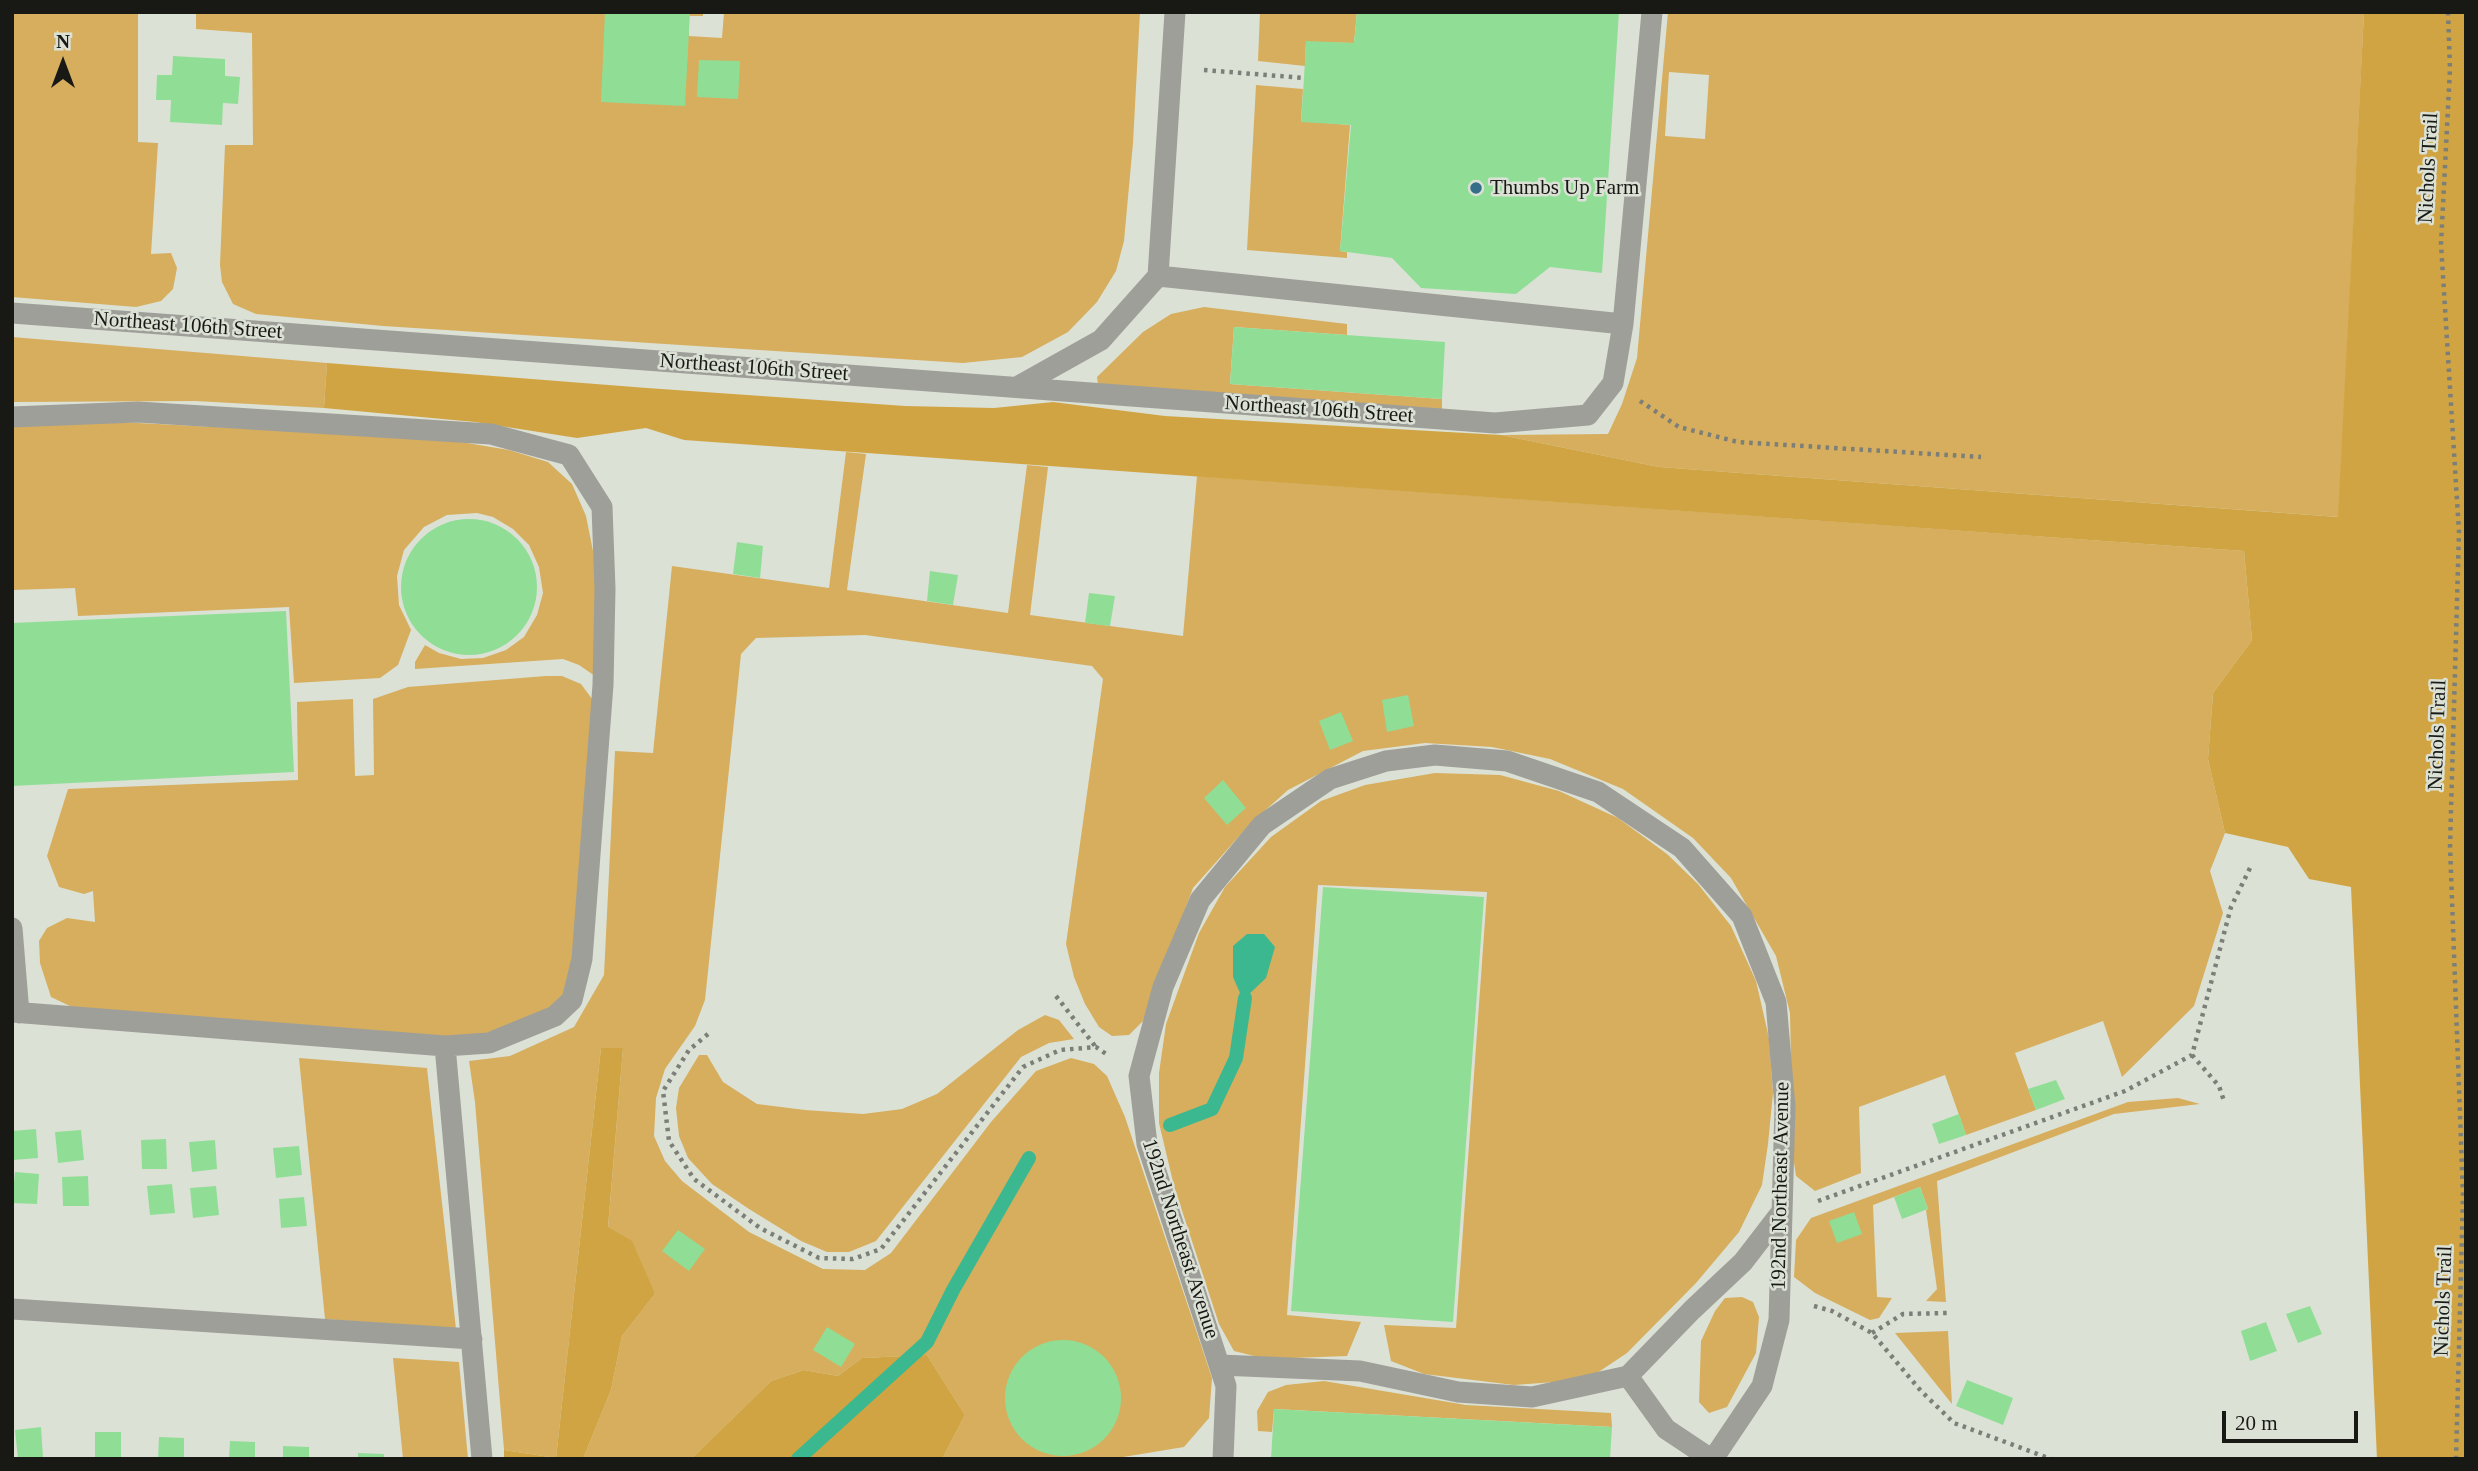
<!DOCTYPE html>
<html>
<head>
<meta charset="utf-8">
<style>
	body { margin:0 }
	#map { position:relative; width:2478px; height:1471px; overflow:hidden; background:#dce1d6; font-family:Georgia,serif }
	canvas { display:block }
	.frame { position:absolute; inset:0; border:14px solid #181915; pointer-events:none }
	.north { position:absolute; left:28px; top:28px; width:70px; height:70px; -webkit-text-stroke:5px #dce1d6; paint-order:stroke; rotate:0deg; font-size:19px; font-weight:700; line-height:28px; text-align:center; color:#181915 }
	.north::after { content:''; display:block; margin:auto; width:24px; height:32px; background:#181915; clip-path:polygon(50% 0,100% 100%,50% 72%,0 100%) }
	.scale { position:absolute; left:2222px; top:1411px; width:136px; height:32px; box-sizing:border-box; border:4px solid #181915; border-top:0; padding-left:9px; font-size:21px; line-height:24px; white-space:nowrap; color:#181915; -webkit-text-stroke:5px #dce1d6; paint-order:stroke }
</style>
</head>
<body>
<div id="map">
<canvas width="2478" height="1471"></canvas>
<div class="frame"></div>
<div class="north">N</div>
<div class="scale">20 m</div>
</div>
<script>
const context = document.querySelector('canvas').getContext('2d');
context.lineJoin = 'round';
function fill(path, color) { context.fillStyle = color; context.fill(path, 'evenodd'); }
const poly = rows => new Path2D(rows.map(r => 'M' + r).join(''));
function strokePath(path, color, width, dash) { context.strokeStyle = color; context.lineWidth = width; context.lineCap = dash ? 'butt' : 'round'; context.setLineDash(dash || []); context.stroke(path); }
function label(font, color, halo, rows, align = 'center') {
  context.font = font + ' Georgia,serif'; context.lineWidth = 5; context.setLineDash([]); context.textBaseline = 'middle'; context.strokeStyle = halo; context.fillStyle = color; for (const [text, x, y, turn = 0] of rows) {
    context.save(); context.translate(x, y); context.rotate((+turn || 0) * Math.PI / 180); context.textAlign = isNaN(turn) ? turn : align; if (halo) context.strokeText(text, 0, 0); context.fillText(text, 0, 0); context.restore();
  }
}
fill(poly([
	[12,12,138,12,138,142,158,143,151,254,171,253,177,268,173,289,161,301,136,307,12,297],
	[196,12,703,12,703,16,689,16,689,36,722,38,724,12,1140,12,1133,143,1124,241,1116,271,1097,302,1068,332,1022,357,963,363,383,326,256,314,233,304,222,282,220,265,225,145,253,145,252,33,196,29],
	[1260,12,1357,12,1354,43,1306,42,1305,66,1258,61],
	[1668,12,2364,12,2339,517,1659,467,1501,435,1608,434,1622,404,1637,358],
	[1669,72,1709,75,1705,139,1665,136],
	[1256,85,1303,89,1301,121,1350,125,1340,251,1347,252,1347,258,1247,250],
	[1204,307,1347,324,1347,335,1234,327,1230,384,1442,399,1442,412,1098,385,1097,377,1143,332,1171,314],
	[12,337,327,363,324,408,195,401,12,402],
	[119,422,443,439,509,450,548,462,572,484,586,516,596,566,595,676,579,665,563,659,415,669,415,662,425,645,439,653,461,659,483,658,506,650,524,637,537,615,543,593,539,567,529,545,513,529,493,517,477,513,447,515,424,527,404,550,397,576,399,605,411,630,398,665,380,678,294,683,289,607,78,616,75,588,12,590,12,424],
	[846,452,866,454,847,590,1008,613,1027,465,1048,467,1030,615,1183,636,1197,476,2244,551,2252,640,2213,693,2208,759,2225,833,2210,871,2223,913,2194,1006,2122,1077,2103,1021,2015,1053,2036,1110,1966,1135,1945,1075,1859,1107,1861,1173,1815,1191,1796,1176,1793,1156,1790,1013,1776,956,1731,878,1693,838,1623,789,1550,759,1492,747,1425,743,1363,751,1288,790,1250,824,1193,888,1143,1021,1129,1035,1112,1036,1099,1027,1085,1004,1074,977,1066,944,1103,679,1092,666,865,635,756,638,741,654,705,1000,695,1026,665,1069,656,1098,654,1136,665,1161,682,1181,749,1232,823,1269,865,1270,891,1253,991,1122,1036,1071,1071,1058,1094,1064,1107,1076,1125,1117,1212,1378,1209,1418,1184,1447,1111,1459,942,1459,965,1415,927,1355,862,1358,838,1376,804,1370,771,1381,691,1459,583,1459,611,1390,622,1336,655,1294,608,1228,623,1048,601,1048,556,1458,504,1450,475,1102,469,1061,510,1056,574,1027,604,975,615,751,653,753,672,566,829,588],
	[546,676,562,676,581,684,595,703,572,1004,504,1033,436,1037,72,1007,51,997,40,963,39,941,47,928,67,918,95,922,93,891,84,894,59,887,47,856,68,789,298,780,297,702,353,699,355,776,374,775,373,699,408,687],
	[1435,773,1500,775,1559,791,1618,818,1667,854,1698,884,1731,926,1756,981,1769,1038,1773,1093,1768,1144,1762,1185,1739,1232,1696,1283,1627,1353,1597,1373,1555,1382,1514,1385,1424,1374,1391,1361,1384,1325,1456,1328,1487,892,1318,885,1287,1315,1361,1322,1347,1356,1266,1359,1234,1351,1219,1324,1174,1186,1159,1123,1159,1073,1166,1024,1199,933,1225,887,1271,837,1321,801,1365,785],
	[1045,1015,1059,1020,1074,1039,1049,1043,1021,1057,876,1241,849,1252,827,1252,801,1241,749,1209,712,1184,688,1158,679,1136,676,1108,679,1088,699,1055,707,1055,723,1082,757,1104,805,1110,863,1114,902,1109,937,1094,1018,1030],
	[299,1058,427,1068,456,1329,325,1319],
	[2178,1098,2200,1104,2114,1114,1937,1181,1946,1302,1926,1301,1937,1289,1926,1210,1928,1209,1920,1187,1873,1205,1877,1297,1892,1298,1879,1318,1870,1320,1815,1293,1794,1277,1796,1240,1811,1218,2128,1102],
	[1742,1297,1753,1302,1759,1317,1756,1353,1727,1407,1709,1413,1699,1402,1701,1341,1715,1311,1725,1298],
	[1948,1331,1952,1404,1895,1333],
	[393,1358,459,1362,468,1459,403,1459],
	[1324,1381,1466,1405,1611,1413,1612,1427,1274,1409,1272,1432,1258,1431,1257,1411,1268,1392,1286,1385]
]), '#d6ae5d');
fill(poly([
	[2364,12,2466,12,2466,1459,2377,1459,2351,887,2309,879,2288,847,2225,833,2208,759,2213,693,2252,640,2244,551,684,440,646,428,577,438,475,422,324,408,327,363,647,388,905,406,994,408,1053,402,1165,416,1501,435,1659,467,2338,517],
	[601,1048,623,1048,608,1227,632,1241,655,1294,622,1336,611,1390,583,1459,504,1459,504,1450,556,1458],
	[927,1355,965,1415,942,1459,691,1459,771,1381,804,1370,838,1376,862,1358]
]), '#d1a443');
fill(poly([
	[1247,934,1264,934,1275,947,1266,978,1245,998,1240,993,1233,977,1233,946]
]), '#3bb88f');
strokePath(poly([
	[1170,1125,1212,1109,1236,1058,1245,998],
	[798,1459,927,1342,953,1290,1029,1158]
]), '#3bb88f', 14);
fill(poly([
	[605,12,690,12,685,106,601,102],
	[1357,12,1619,12,1602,273,1550,267,1516,294,1421,288,1392,258,1340,251,1351,125,1301,122,1304,78,1306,41,1354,43],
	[173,56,225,59,225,76,240,77,238,104,223,103,222,125,170,122,171,100,156,100,157,75,172,75],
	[699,60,740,61,738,99,697,97],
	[1234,327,1445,342,1442,399,1230,384],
	'401 587a68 68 0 1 1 136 0a68 68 0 1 1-136 0Z',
	[737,542,763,546,760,578,733,574],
	[930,571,958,575,953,605,927,601],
	[1089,593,1115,596,1110,626,1085,623],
	[286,611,294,772,12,786,12,623],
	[1408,695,1414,726,1387,732,1382,700],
	[1341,712,1353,741,1330,750,1319,721],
	[1223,780,1246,808,1227,825,1204,798],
	[1323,887,1484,897,1453,1322,1291,1311],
	[2056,1080,2065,1099,2036,1110,2028,1089],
	[1959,1114,1966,1135,1939,1144,1932,1124],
	[36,1129,38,1158,13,1160,12,1131],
	[81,1130,84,1160,58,1163,55,1132],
	[166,1139,167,1169,142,1169,141,1140],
	[215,1140,217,1169,192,1172,189,1142],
	[299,1146,302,1175,276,1178,273,1148],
	[15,1172,39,1174,37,1204,12,1203],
	[88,1176,89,1206,63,1206,62,1177],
	[172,1184,175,1213,150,1215,147,1186],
	[216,1186,219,1215,193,1218,190,1188],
	[1920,1187,1928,1209,1902,1219,1894,1197],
	[304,1197,307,1226,281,1228,279,1199],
	[1854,1212,1862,1234,1837,1243,1829,1221],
	[678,1230,705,1249,689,1271,662,1251],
	[2310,1306,2322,1334,2298,1343,2286,1314],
	[2266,1322,2277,1351,2250,1361,2241,1331],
	[827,1327,855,1344,841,1367,813,1350],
	'1005 1398a58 58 0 1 1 116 0a58 58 0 1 1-116 0Z',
	[1967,1380,2013,1398,2003,1425,1956,1406],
	[1274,1409,1612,1427,1610,1459,1271,1459],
	[41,1427,43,1457,18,1459,15,1430],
	[95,1432,121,1432,121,1459,95,1459],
	[159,1437,184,1438,184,1459,158,1459],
	[230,1441,255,1442,255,1459,229,1459],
	[283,1446,309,1447,309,1459,283,1459],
	[358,1453,384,1454,384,1459,358,1459]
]), '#90de96');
strokePath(poly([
	[2448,12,2450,69,2441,244,2459,532,2450,846,2463,1195,2456,1459],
	[1204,70,1304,78],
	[1640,401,1679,427,1738,442,1981,457],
	[1056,996,1095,1046],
	[708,1034,689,1050,663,1091,669,1141,694,1179,760,1228,819,1258,853,1259,881,1249,1023,1067,1060,1050,1096,1047,1109,1056],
	[2192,1055,2219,1086,2224,1101],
	[1818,1201,2125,1091,2192,1055,2231,907,2251,866],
	[1814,1306,1832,1311,1872,1333,1921,1391,1954,1423,2051,1459],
	[1872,1333,1903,1314,1947,1313]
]), '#7c7f77', 4.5, [3.5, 5]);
strokePath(poly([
	[1158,276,1623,324],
	[12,313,1495,423,1588,415,1613,383,1623,324,1652,12],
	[1017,387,1101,340,1158,276,1175,12],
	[12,417,138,412,491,434,569,455,602,507,605,589,603,685,582,959,572,1000,555,1016,489,1043,445,1046,12,1012],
	[12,928,19,1013],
	[445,1046,482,1459],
	[12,1309,472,1339],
	[1221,1365,1360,1371,1458,1392,1532,1397,1628,1376,1692,1310,1743,1262,1780,1214],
	[1628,1376,1666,1429,1711,1459],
	[1223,1459,1226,1386,1147,1144,1139,1076,1163,987,1200,900,1262,825,1330,779,1386,761,1435,755,1507,761,1598,792,1682,848,1742,916,1776,1002,1785,1107,1779,1320,1762,1386,1713,1459]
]), '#9f9f9a', 21);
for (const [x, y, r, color] of [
	[1476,188,7,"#356e88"]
]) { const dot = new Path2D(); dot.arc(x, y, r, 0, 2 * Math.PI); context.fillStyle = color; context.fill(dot); strokePath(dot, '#dce1d6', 2.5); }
label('21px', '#181915', '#dce1d6', [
	["Nichols Trail",2429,168,-87],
	["Northeast 106th Street",188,326,4],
	["Northeast 106th Street",754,368,4],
	["Northeast 106th Street",1319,410,4],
	["Nichols Trail",2438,735,-88],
	["192nd Northeast Avenue",1781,1186,-89],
	["192nd Northeast Avenue",1180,1239,72],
	["Nichols Trail",2444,1301,-88]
]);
label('21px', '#181915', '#dce1d6', [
	["Thumbs Up Farm",1490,188]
], 'left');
</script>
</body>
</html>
